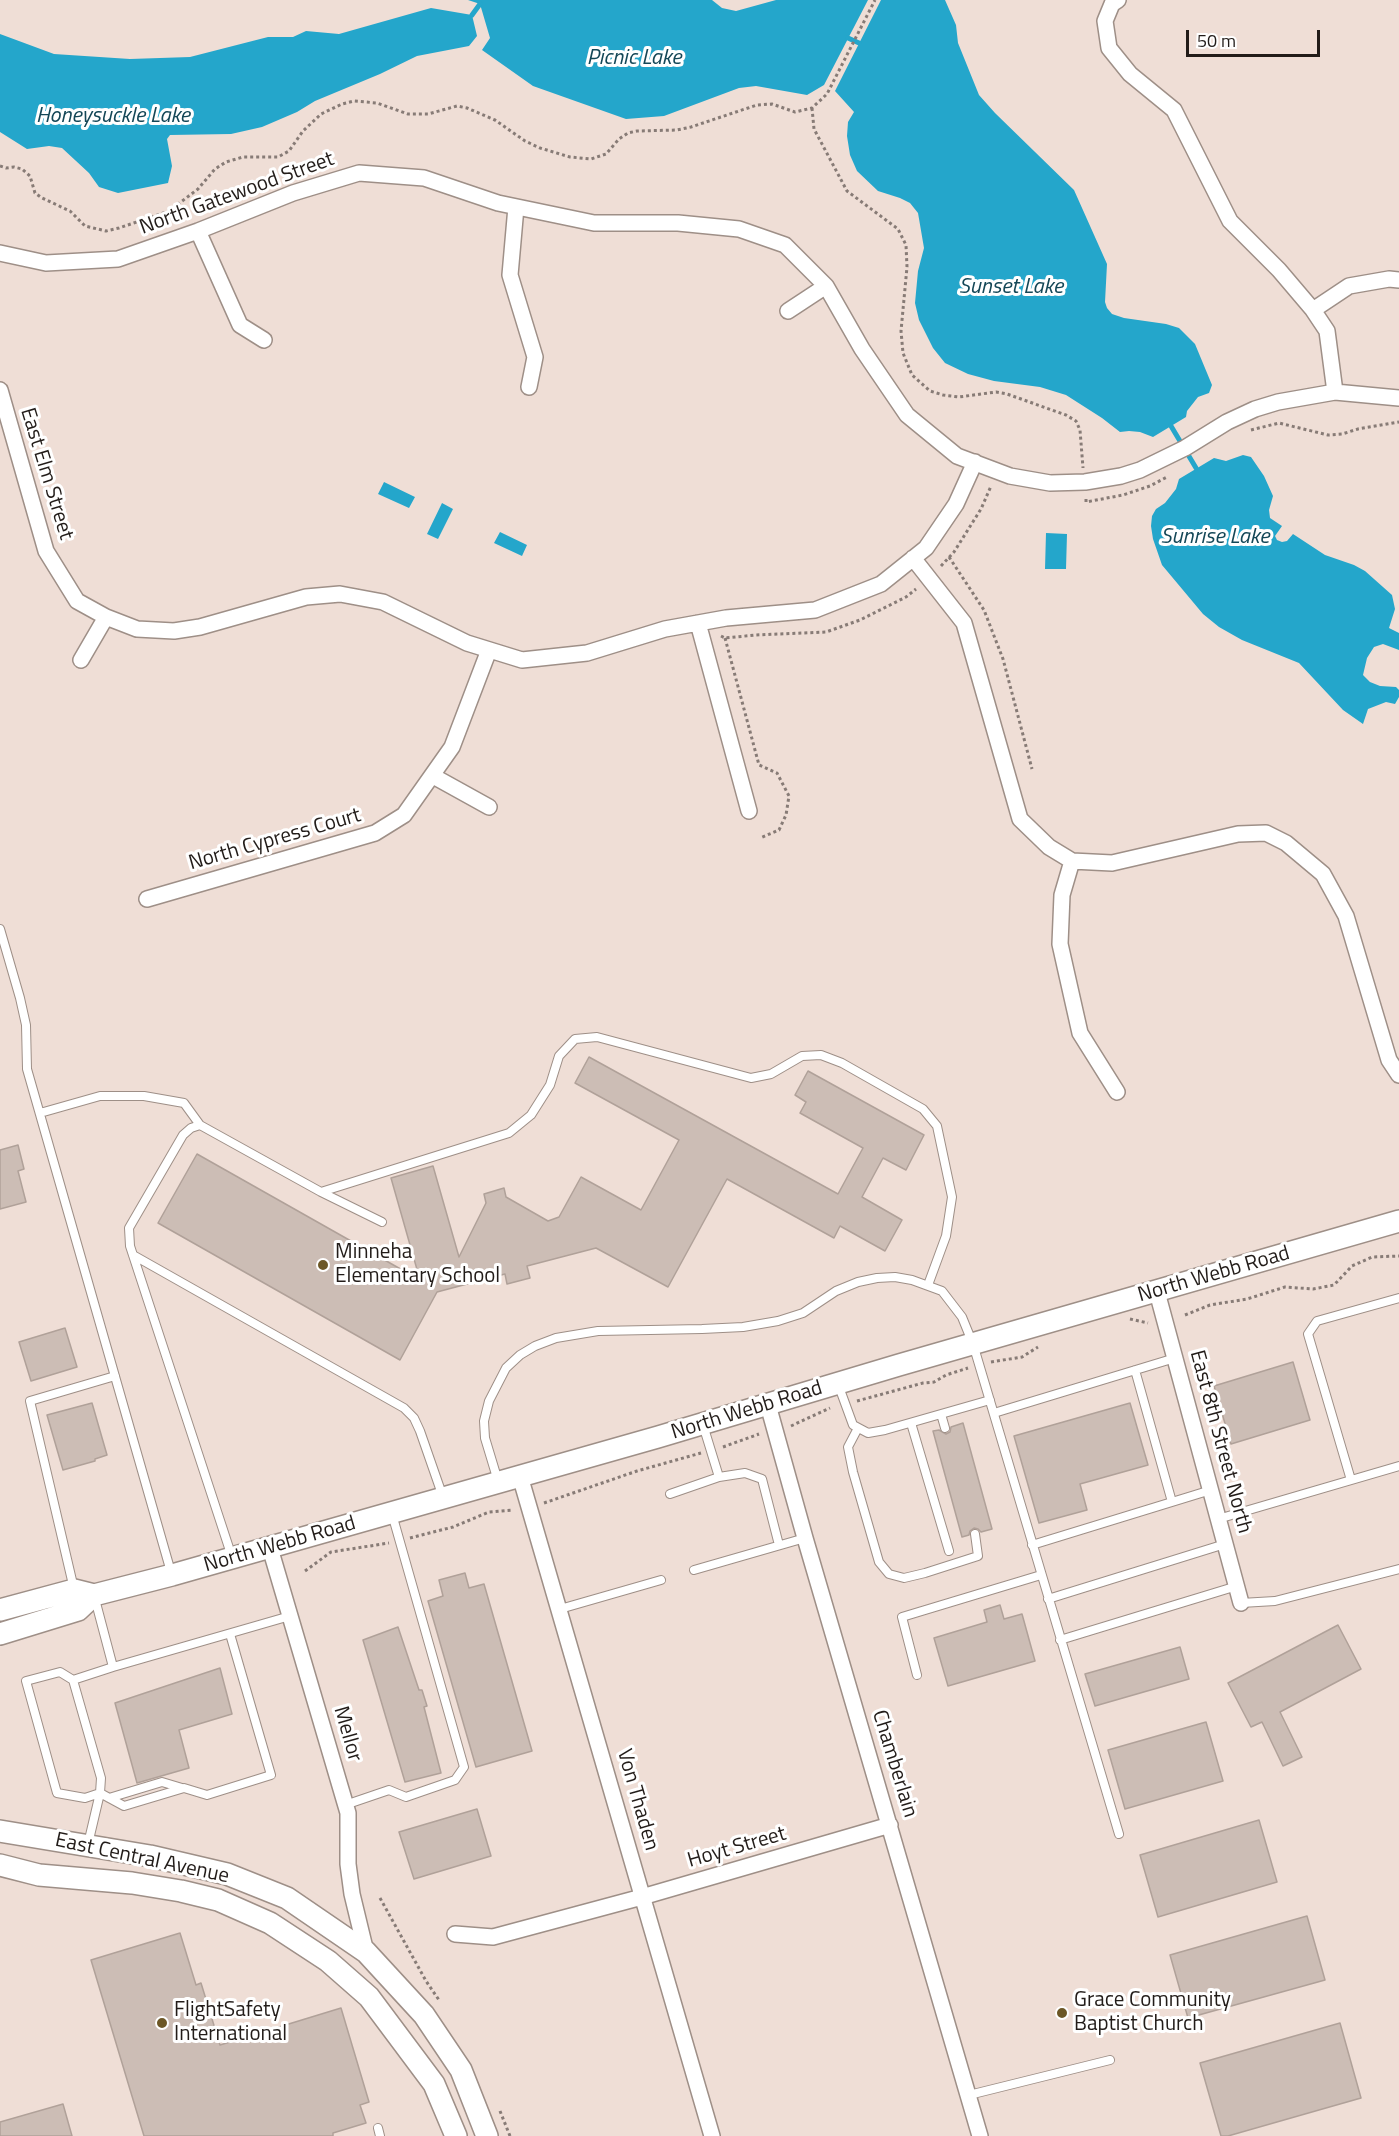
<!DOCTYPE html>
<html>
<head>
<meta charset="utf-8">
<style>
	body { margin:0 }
	#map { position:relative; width:1399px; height:2136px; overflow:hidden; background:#efded6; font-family:"Titillium Web",sans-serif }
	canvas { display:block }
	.scale { position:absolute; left:1186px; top:30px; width:134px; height:27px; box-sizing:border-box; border:3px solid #221c19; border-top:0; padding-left:8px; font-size:18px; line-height:21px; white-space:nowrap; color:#221c19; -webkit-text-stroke:4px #fff; paint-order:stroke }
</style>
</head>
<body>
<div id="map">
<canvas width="1399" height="2136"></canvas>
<div class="scale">50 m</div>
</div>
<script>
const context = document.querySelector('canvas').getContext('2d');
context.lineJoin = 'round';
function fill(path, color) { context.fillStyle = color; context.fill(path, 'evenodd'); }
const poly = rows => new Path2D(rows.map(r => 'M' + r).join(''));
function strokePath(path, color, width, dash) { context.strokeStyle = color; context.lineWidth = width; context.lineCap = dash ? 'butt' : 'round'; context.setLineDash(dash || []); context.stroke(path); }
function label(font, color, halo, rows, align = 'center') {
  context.font = font + ' "Titillium Web",sans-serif'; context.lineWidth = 6; context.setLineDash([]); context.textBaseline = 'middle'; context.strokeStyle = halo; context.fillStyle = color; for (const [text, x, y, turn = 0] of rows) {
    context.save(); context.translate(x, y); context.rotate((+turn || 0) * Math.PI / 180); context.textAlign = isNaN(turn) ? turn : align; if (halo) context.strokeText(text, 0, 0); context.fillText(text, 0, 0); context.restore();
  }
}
fill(poly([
	[468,0,712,0,722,8,736,11,776,0,868,0,824,85,807,95,756,86,739,88,664,116,626,119,533,86,482,50,490,38,480,4],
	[881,0,945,0,956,25,958,43,979,95,995,113,1074,190,1107,264,1105,302,1107,308,1112,314,1124,318,1166,324,1179,328,1195,344,1212,385,1209,393,1198,397,1187,411,1186,417,1153,437,1140,432,1129,431,1120,432,1102,418,1066,395,1040,387,994,381,968,374,945,363,933,348,919,320,915,303,918,271,924,248,918,213,910,203,900,198,878,191,857,171,850,155,847,136,848,122,854,112,835,91],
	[431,8,472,15,477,36,469,46,417,56,380,74,315,101,297,112,262,127,231,134,170,135,167,139,172,166,168,183,118,193,99,187,89,173,62,148,49,146,27,149,0,132,0,34,54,54,130,59,190,57,268,37,293,37,306,31,339,34],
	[1243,455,1251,457,1264,476,1273,496,1269,510,1270,518,1282,526,1275,536,1277,540,1282,542,1287,541,1293,534,1325,555,1354,565,1365,571,1392,595,1395,609,1389,628,1399,633,1399,650,1383,644,1374,647,1367,658,1363,675,1370,682,1380,686,1396,687,1399,690,1399,697,1395,704,1386,702,1368,709,1363,724,1343,710,1299,663,1242,640,1219,627,1203,614,1162,565,1153,539,1151,526,1152,516,1156,509,1165,503,1176,489,1179,479,1214,458,1226,461],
	[384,482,415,497,409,508,378,494],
	[442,503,453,509,438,539,427,534],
	[500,532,527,545,522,556,494,543],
	[1046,533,1067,534,1066,569,1045,569]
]), '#24a6cb');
strokePath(poly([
	[472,15,480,4],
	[848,38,859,43],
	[1171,426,1196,468]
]), '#24a6cb', 5);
const building = poly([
	[589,1057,838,1194,863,1148,800,1113,806,1102,795,1095,808,1071,924,1135,906,1170,883,1158,862,1197,902,1220,885,1251,840,1226,834,1238,727,1179,668,1287,596,1248,527,1266,530,1278,507,1284,505,1274,437,1292,400,1360,158,1223,197,1154,420,1280,391,1178,433,1166,459,1257,486,1203,484,1194,504,1188,506,1197,548,1221,559,1217,581,1177,641,1210,679,1140,575,1083,589,1057],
	[18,1145,24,1169,18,1171,26,1202,0,1209,0,1150,18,1145],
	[65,1328,77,1367,31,1381,19,1342,65,1328],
	[1293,1362,1310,1420,1231,1444,1214,1386,1293,1362],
	[92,1403,107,1455,95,1459,95,1461,63,1470,47,1415,92,1403],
	[1130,1403,1148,1465,1080,1484,1087,1510,1039,1523,1014,1436,1130,1403],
	[963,1423,992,1529,981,1532,978,1529,974,1528,970,1531,969,1535,962,1537,933,1431,939,1430,946,1434,950,1432,951,1427,963,1423],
	[465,1573,469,1588,484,1584,532,1751,476,1767,428,1601,443,1596,439,1580,465,1573],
	[1000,1605,1004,1619,1022,1614,1035,1661,948,1686,934,1638,987,1622,984,1610,1000,1605],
	[1338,1625,1361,1669,1280,1712,1302,1757,1283,1766,1262,1722,1251,1727,1228,1683,1338,1625],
	[398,1627,419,1690,422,1690,427,1706,424,1707,441,1773,405,1782,363,1640,398,1627],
	[1180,1647,1189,1679,1095,1706,1085,1674,1180,1647],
	[220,1668,232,1714,179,1730,189,1768,137,1783,115,1703,220,1668],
	[1206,1722,1223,1781,1125,1809,1108,1750,1206,1722],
	[477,1809,491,1856,414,1879,399,1832,477,1809],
	[1259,1820,1277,1882,1158,1917,1140,1855,1259,1820],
	[1307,1916,1325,1980,1188,2018,1170,1955,1307,1916],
	[180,1933,196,1985,201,1983,220,2045,341,2008,369,2102,360,2105,366,2123,333,2133,333,2136,144,2136,91,1960,180,1933],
	[1340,2023,1361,2098,1228,2136,1221,2136,1200,2063,1340,2023],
	[63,2104,72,2136,0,2136,0,2122,63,2104]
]);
fill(building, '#ccbdb5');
strokePath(building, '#b0a199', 1.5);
const lane = poly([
	[0,929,20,998,26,1025,27,1069,171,1572],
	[40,1113,100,1096,144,1096,184,1103,200,1125],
	[321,1192,509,1133,531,1115,550,1085,559,1056,575,1039,597,1037,751,1078,771,1074,802,1056,821,1055,842,1063,923,1109,937,1126,952,1197,946,1236,928,1285],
	[133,1255,404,1408,414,1418,420,1431,443,1497],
	[1135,1370,1172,1502],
	[838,1384,853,1425,868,1433,885,1430,990,1400],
	[994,1413,1175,1358],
	[941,1414,945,1428],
	[911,1423,949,1551],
	[703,1425,719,1477,745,1473,762,1479,779,1545],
	[858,1428,848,1447,853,1472,879,1562,889,1574,904,1578,925,1573,978,1556,975,1534],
	[1351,1480,1308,1334,1317,1321,1399,1298],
	[498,1481,485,1438,484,1421,489,1401,506,1368,520,1355,535,1346,556,1338,598,1331,702,1329,743,1327,778,1321,803,1313,836,1291,858,1282,877,1278,895,1277,912,1280,942,1291,962,1317,973,1344,1119,1834],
	[670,1494,719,1477],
	[1218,1519,1399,1466],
	[1032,1545,1211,1490],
	[232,1557,130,1246,129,1228,183,1135,191,1128,200,1125,321,1192,382,1222],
	[694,1570,805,1538],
	[74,1589,30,1401,115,1376],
	[95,1599,113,1667,290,1616],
	[1048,1599,1225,1544],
	[1241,1603,1275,1601,1399,1569],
	[560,1609,661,1580],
	[1060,1640,1237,1586],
	[917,1675,902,1617,1041,1575],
	[73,1680,60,1672,26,1681,57,1793,85,1798,100,1793,124,1806,184,1788,207,1795,271,1775,230,1634],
	[109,1798,162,1782,182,1788],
	[345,1805,389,1790,406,1797,455,1780,464,1767,392,1514],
	[88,1844,100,1793,101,1778,73,1680,113,1667],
	[969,2095,1110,2060],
	[378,2128,380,2136]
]);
const street = poly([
	[1118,0,1112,4,1105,21,1109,48,1130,74,1174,110,1230,221,1279,270,1313,310,1327,331,1335,392],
	[516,207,510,275,535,357,529,387],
	[198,231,240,325,264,340],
	[0,253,46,263,118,259,198,231,293,193,359,173,424,178,498,203,594,223,678,223,739,229,785,245,826,286,862,349,907,415,957,456,1010,476,1050,483,1085,482,1121,476,1140,470,1185,448,1227,422,1255,409,1278,402,1335,392,1399,398],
	[1313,310,1349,286,1389,279,1399,280],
	[788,311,826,286],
	[0,390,46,551,77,601,106,617,137,629,174,631,200,627,306,597,340,594,383,602,467,643,522,660,587,653,665,629,726,618,815,610,881,584,926,548,956,504,975,462],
	[913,558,964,623,1020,819,1049,847,1072,861,1112,863,1238,834,1266,833,1286,843,1323,874,1346,916,1389,1060,1399,1075],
	[698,623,749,811],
	[81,660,106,617],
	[433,776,489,807],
	[1072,861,1062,895,1060,944,1080,1033,1117,1092],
	[147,899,375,833,404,815,452,747,489,650],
	[1157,1292,1241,1603],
	[768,1405,805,1538,980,2136],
	[520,1476,712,2136],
	[270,1548,348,1813,348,1864,352,1894,366,1952],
	[455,1934,493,1937,642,1897,890,1825]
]);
const secondary = poly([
	[0,1610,74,1590,94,1595,172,1575,658,1437,899,1365,1399,1221],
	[0,1634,78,1610,94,1595],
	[0,1831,150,1856,227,1874,287,1898,366,1952,424,2015,461,2070,487,2136],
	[0,1865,39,1875,132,1883,181,1891,218,1900,270,1923,328,1961,369,1997,434,2084,456,2136]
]);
strokePath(lane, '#9e8f87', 10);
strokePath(street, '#9e8f87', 18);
strokePath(secondary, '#9e8f87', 24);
strokePath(poly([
	[812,108,814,129,847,191,898,229,906,245,907,267,901,331,903,353,912,375,930,391,943,395,959,397,996,392,1007,394,1066,415,1076,421,1080,430,1083,468],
	[0,166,6,168,14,167,22,169,30,176,35,193,42,198,70,211,85,226,106,231,119,228,169,211,198,189,215,169,226,162,243,157,278,157,289,151,303,131,321,114,342,104,354,101,377,103,408,114,428,114,457,106,467,108,495,120,525,141,540,148,570,157,591,159,606,154,619,139,628,133,637,131,677,130,691,127,757,105,772,104,795,112,812,108,827,94,875,0],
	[1251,430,1279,423,1328,435,1342,434,1358,429,1399,422],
	[1086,499,1086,502,1123,495,1150,486,1167,477],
	[949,557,984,610,1003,659,1032,769],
	[941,566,954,552,981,509,991,486],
	[721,636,725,638,756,635,826,632,860,620,906,597,916,589],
	[725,638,759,765,777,773,789,796,786,815,779,830,760,838],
	[1185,1315,1210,1305,1247,1299,1285,1287,1313,1289,1334,1285,1352,1266,1372,1257,1399,1256],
	[1130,1319,1148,1323],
	[991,1362,1022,1357,1038,1347],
	[857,1401,923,1383,934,1382,946,1375,968,1368],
	[791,1426,830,1408],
	[723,1447,759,1434],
	[544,1503,637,1471,701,1453],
	[410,1538,453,1527,489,1512,513,1510],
	[305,1571,331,1552,389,1543],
	[380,1898,426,1981,439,2000],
	[500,2111,510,2136]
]), '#877b76', 3, [3, 3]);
strokePath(lane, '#fff', 8);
strokePath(street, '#fff', 15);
strokePath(secondary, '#fff', 21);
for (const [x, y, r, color] of [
	[323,1265,6,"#6c5726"],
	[1062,2013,6,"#6c5726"],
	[162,2023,6,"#6c5726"]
]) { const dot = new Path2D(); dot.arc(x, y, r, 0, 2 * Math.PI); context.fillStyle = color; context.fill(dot); strokePath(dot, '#fff', 2); }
label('21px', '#221c19', '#fff', [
	["North Gatewood Street",237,194,-20],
	["East Elm Street",46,474,73],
	["North Cypress Court",275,840,-16],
	["North Webb Road",1214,1275,-16],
	["North Webb Road",747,1411,-17],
	["East 8th Street North",1220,1442,75],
	["North Webb Road",280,1545,-16],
	["Mellor",347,1734,74],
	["Chamberlain",894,1764,73],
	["Von Thaden",637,1800,74],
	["Hoyt Street",737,1848,-16],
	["East Central Avenue",142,1859,12]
]);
label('21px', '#221c19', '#fff', [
	["Minneha",335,1253],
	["Elementary School",335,1277],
	["Grace Community",1074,2001],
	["Baptist Church",1074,2025],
	["FlightSafety",174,2011],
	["International",174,2035]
], 'left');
label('italic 22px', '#144757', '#fff', [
	["Picnic Lake",634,59],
	["Honeysuckle Lake",113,117],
	["Sunset Lake",1011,288],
	["Sunrise Lake",1215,538]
]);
</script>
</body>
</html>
